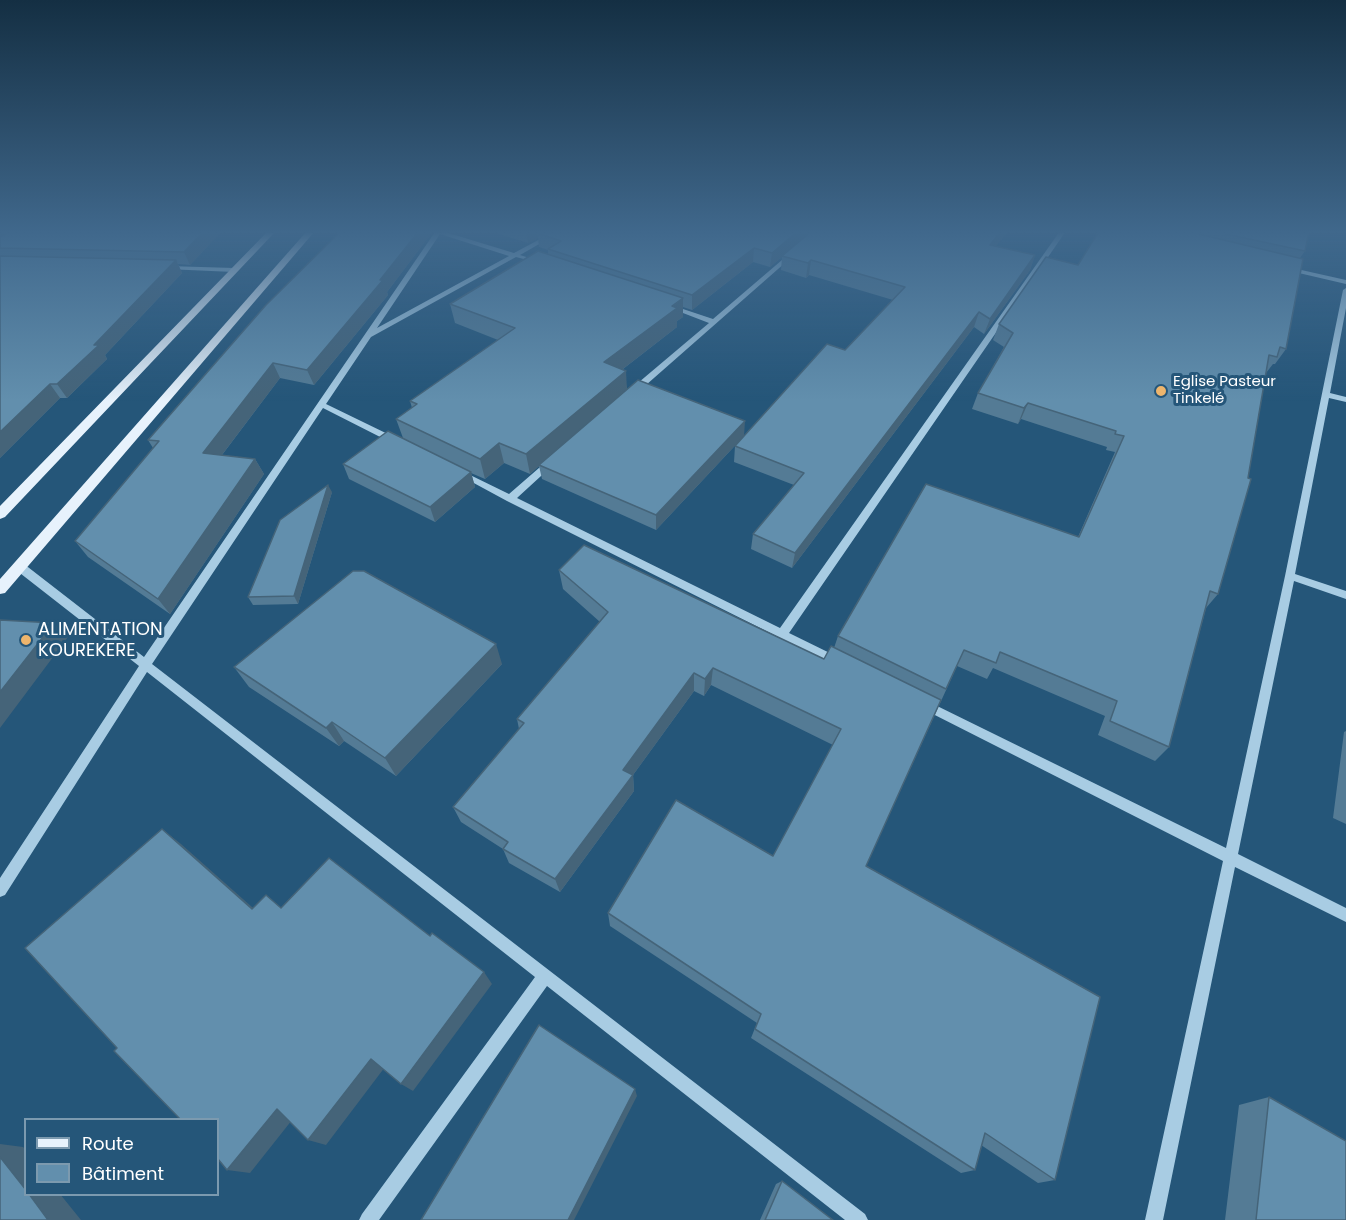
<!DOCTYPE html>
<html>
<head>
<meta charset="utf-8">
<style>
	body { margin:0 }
	#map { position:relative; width:1346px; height:1220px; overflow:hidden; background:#255679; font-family:Poppins,sans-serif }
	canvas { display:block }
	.legend { position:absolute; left:24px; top:1118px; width:195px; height:78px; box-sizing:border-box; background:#255679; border:2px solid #7c9aaf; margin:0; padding:8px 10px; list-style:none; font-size:18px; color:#fff }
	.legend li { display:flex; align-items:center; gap:12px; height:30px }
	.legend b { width:30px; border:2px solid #7c9aaf }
</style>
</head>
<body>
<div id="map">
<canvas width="1346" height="1220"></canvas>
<ul class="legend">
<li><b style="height:8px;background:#e7f2fc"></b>Route</li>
<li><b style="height:16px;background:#628fad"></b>Bâtiment</li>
</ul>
</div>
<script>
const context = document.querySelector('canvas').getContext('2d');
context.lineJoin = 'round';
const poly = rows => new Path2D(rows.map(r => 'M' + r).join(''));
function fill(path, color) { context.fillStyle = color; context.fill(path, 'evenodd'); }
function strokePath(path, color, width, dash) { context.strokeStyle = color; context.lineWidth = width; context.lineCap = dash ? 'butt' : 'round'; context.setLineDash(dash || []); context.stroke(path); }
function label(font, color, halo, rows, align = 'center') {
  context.font = font + ' Poppins,sans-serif'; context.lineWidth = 6; context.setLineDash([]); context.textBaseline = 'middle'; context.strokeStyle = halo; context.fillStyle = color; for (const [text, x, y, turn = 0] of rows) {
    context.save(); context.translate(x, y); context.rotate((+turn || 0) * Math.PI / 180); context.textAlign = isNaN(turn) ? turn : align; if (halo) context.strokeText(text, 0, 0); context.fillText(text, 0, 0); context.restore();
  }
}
fill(poly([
	[434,231,442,231,514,253,555,231,562,231,520,255,539,261,539,263,516,257,371,337,326,404,398,439,398,443,392,443,323,408,152,664,865,1214,868,1220,845,1220,547,986,379,1220,359,1220,362,1214,535,977,147,672,5,895,0,897,0,878,139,666,16,570,15,567,16,564,24,564,144,657,435,232,434,231],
	[440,234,509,256,377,328,440,234],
	[1060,231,1066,231,789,633,842,659,844,662,842,665,838,667,834,665,507,501,459,475,463,472,466,473,509,494,547,461,553,461,553,465,517,498,780,628,1060,231],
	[789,254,794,255,638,392,632,392,632,388,709,323,670,308,670,306,674,306,713,319,789,254],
	[168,266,234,268,237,270,234,272,166,269,166,267,168,266],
	[1288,267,1346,280,1346,284,1286,270,1286,268,1288,267],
	[1346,288,1346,308,1330,393,1346,397,1346,402,1329,398,1295,574,1346,591,1346,599,1294,581,1238,854,1346,908,1346,922,1235,867,1163,1220,1145,1220,1223,861,921,708,919,705,921,702,925,700,929,702,1226,848,1285,576,1343,290,1346,288]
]), '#a8cce3');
fill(poly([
	[268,231,276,231,5,517,0,519,0,506,268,231],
	[307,231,315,231,5,593,0,594,0,579,307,231]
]), '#e7f2fc');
fill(poly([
	[0,231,222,231,190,265,178,264,182,273,105,355,107,359,67,398,60,398,0,458],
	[337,231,433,231,387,292,388,295,314,385,280,378,222,455,255,459,264,474,170,614,88,557,75,541,153,448,148,440,338,233],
	[490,231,1008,231,996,246,1035,255,1030,270,984,334,974,327,792,568,751,549,753,534,794,485,734,462,735,446,845,350,893,300,809,275,806,278,781,270,782,257,770,267,753,262,692,310,683,307,683,317,677,321,677,327,623,369,627,389,744,436,656,530,542,479,539,466,530,474,504,463,485,479,471,473,475,487,435,522,349,479,343,464,403,438,396,419,412,408,410,401,498,340,455,323,450,304,548,254,548,250,539,247,538,238,528,243],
	[1099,231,1309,231,1305,251,1300,258,1286,349,1275,364,1273,364,1266,373,1218,594,1206,608,1169,747,1155,761,1098,735,1105,716,993,668,987,679,957,666,866,866,1055,1180,1038,1183,981,1145,975,1170,961,1173,751,1038,757,1023,610,926,608,913,773,856,833,745,711,685,704,696,694,691,633,775,634,791,560,892,509,863,503,849,461,822,453,807,519,729,517,719,600,622,563,589,559,570,824,659,834,648,838,636,1078,537,1115,452,1106,450,1107,447,1021,419,1018,424,972,409,978,393,1004,347,993,340,999,324,1078,265],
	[332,492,298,604,253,605,248,597],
	[502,664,396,776,344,741,339,746,249,687,234,667],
	[1346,731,1346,824,1333,818,1344,732],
	[1269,1097,1346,1220,1225,1220,1239,1105],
	[782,1181,833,1220,760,1220,776,1184]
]), '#547b95');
fill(poly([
	[0,231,26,231,0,247],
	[204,231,222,231,190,265,184,252],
	[419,231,433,231,387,292,388,295,314,385,307,370],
	[526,231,551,231,537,233,538,238,528,243],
	[798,231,813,231,770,267,772,253],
	[1001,231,1008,231,986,259,990,245],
	[754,248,753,262,692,310,692,295],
	[1035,255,1030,270,984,334,990,319],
	[176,260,182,273,105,355,107,359,67,398,57,384],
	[811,260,809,275,806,278,808,263],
	[683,298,683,317,677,321,677,327,606,382,604,362],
	[979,312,974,327,792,568,795,553],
	[273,363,280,378,212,468,203,453],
	[626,371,627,390,530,474,526,454],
	[50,384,60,398,0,458,0,432],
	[1028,403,1021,419,1018,424,1024,408],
	[745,421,744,436,656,530,656,515],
	[499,443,504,463,485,479,480,459],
	[255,459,264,474,170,614,158,599],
	[471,472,475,487,435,522,430,507],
	[328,485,332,492,298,604,294,596],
	[54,623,68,637,0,728,0,692],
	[496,644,502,664,396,776,385,758],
	[713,668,711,685,704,696,705,679],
	[694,673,694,691,633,775,634,791,560,892,555,879,623,770],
	[332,722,344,741,339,746,326,728],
	[162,829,181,844,270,923,252,909],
	[484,972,492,984,413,1091,401,1084],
	[371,1059,385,1067,326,1145,308,1140],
	[635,1089,637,1096,574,1220,568,1220],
	[277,1109,296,1115,250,1173,227,1170],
	[0,1144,23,1147,26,1150,26,1190,0,1157],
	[29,1194,60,1194,81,1220,48,1220]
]), '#456479');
const building = poly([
	[11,231,204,231,184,252,0,248,0,237,11,231],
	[341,231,419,231,380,280,383,280,307,370,273,363,203,453,255,459,158,599,75,541,159,441,148,440,266,305,341,231],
	[541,231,798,231,772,253,754,248,692,295,548,249,561,241,537,233,541,231],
	[812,231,1001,231,990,245,1035,255,990,319,979,312,795,553,753,534,804,473,735,446,827,344,845,350,905,287,811,260,808,263,782,256,812,231],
	[1099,231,1186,231,1303,259,1286,349,1280,347,1277,357,1269,355,1248,478,1251,479,1218,594,1210,591,1169,747,1110,721,1117,701,1000,652,996,663,964,650,946,689,838,636,926,484,1079,537,1124,436,1115,434,1116,431,1028,403,1024,408,978,393,1013,333,999,324,1046,257,1078,265,1099,231],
	[1212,231,1309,231,1305,251,1212,231],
	[538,251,683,298,672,306,677,308,604,362,626,371,526,454,499,443,480,459,396,419,417,404,410,401,515,328,450,304,538,251],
	[0,256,176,260,94,345,99,345,57,384,50,384,0,432,0,256],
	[638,380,745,421,656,515,539,465,638,380],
	[388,431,471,472,430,507,343,464,388,431],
	[328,485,294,596,248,597,280,520,328,485],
	[584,545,824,659,831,646,941,700,866,866,1100,997,1055,1180,985,1133,975,1170,755,1029,761,1014,608,913,676,800,773,856,841,729,713,668,705,679,694,673,623,770,633,775,555,879,503,849,508,842,453,807,524,723,517,719,608,612,559,570,584,545],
	[353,571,364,571,496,644,385,758,332,722,326,728,234,667,353,571],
	[0,620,54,623,0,692,0,620],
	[162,829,252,909,266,895,281,908,329,858,430,936,432,933,484,972,401,1084,371,1059,308,1140,277,1109,227,1170,218,1159,218,1119,180,1119,114,1051,117,1048,25,948,162,829],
	[539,1025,635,1089,568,1220,421,1220,539,1025],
	[1269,1097,1346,1141,1346,1220,1256,1220,1269,1097],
	[0,1157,26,1190,26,1194,29,1194,48,1220,0,1220,0,1157],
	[782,1181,833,1220,765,1220,782,1181]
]);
fill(building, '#628fad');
strokePath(building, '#456479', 1.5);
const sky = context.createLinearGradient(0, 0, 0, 401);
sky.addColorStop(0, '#142f43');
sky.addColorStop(0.58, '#40688c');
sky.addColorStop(1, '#40688c00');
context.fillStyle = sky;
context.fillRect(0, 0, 1346, 401);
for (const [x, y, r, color] of [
	[1161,391,6,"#edb56d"],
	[26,640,6,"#edb56d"]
]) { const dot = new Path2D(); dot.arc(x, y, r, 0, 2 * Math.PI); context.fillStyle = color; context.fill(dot); strokePath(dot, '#255679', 2); }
label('15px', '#fff', '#255679', [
	["Eglise Pasteur",1173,382],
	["Tinkelé",1173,399]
], 'left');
label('18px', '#fff', '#255679', [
	["ALIMENTATION",38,630],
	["KOUREKERE",38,651]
], 'left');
</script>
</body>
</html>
